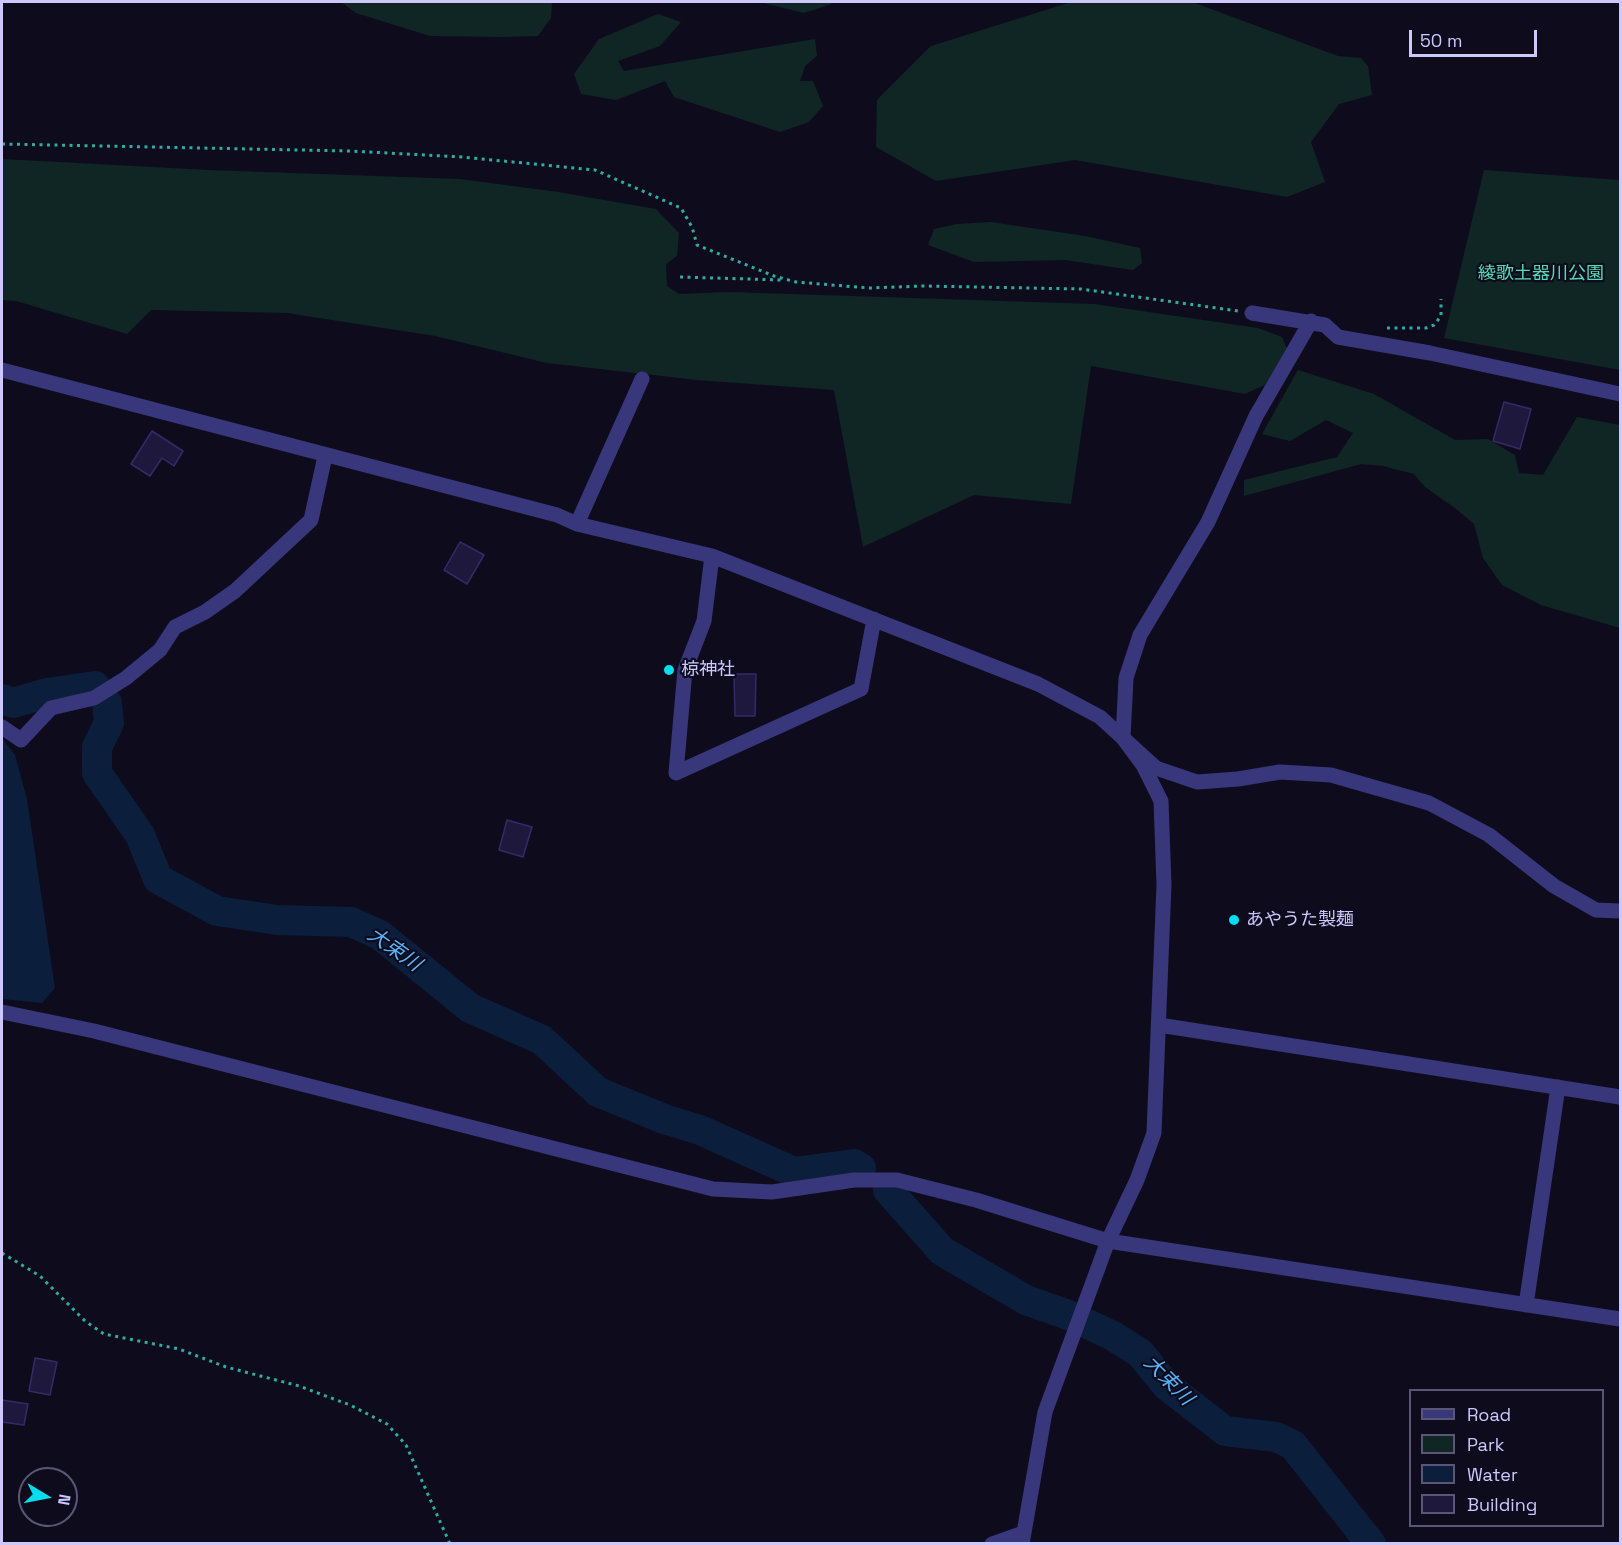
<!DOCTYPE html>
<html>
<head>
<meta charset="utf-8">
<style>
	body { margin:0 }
	#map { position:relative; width:1622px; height:1545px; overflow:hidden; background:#0e0c1c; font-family:"Space Grotesk",sans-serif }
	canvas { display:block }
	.frame { position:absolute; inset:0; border:3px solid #ccc8fe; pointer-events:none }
	.legend { position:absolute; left:1409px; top:1389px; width:195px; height:138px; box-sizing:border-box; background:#0e0c1c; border:2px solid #5a5776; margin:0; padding:8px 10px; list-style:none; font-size:18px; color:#ccc8fe }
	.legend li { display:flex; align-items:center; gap:12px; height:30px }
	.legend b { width:30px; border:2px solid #5a5776 }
	.north { position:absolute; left:18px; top:1467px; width:60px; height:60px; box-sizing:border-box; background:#0e0c1c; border:2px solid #5a5776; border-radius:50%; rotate:100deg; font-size:16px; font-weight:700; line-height:24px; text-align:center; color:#ccc8fe }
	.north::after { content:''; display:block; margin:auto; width:21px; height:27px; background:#04ddee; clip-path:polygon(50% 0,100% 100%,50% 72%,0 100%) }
	.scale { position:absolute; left:1409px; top:30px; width:128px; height:27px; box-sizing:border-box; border:3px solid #ccc8fe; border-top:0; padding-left:8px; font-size:18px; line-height:21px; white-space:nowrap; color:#ccc8fe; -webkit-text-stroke:4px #0e0c1c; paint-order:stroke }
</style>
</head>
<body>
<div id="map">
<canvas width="1622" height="1545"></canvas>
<div class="frame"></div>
<ul class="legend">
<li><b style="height:8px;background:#38377b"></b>Road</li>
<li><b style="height:16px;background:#0f2624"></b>Park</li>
<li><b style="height:16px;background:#0b1e3c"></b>Water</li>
<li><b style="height:16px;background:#1e183d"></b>Building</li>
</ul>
<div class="north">N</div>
<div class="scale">50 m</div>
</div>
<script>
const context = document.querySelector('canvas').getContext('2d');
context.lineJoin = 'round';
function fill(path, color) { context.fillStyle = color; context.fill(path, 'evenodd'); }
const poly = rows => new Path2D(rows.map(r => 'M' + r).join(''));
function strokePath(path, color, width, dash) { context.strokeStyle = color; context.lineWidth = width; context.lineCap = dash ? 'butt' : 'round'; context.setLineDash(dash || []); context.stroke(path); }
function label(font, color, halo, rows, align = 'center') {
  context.font = font + ' "Space Grotesk","Noto Sans JP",sans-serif'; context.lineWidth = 4.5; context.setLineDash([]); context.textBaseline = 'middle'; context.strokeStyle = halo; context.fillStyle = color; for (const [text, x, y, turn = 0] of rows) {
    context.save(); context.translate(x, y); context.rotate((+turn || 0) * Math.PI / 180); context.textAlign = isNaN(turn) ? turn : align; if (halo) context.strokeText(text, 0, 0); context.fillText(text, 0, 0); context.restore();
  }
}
fill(poly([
	[341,2,552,2,551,18,538,36,503,37,430,36,356,13],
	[759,2,832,2,831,4,804,13],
	[1071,2,1192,2,1338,56,1361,58,1368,66,1372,95,1339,104,1311,142,1325,182,1287,197,1075,160,936,181,876,147,877,100,931,46],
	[658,14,681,22,660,46,618,61,624,71,815,39,817,56,805,66,800,81,813,81,823,106,809,122,780,132,674,97,665,81,616,100,581,94,574,74,599,39],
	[2,159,208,170,460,179,558,192,656,209,679,233,677,256,666,264,667,286,679,294,729,292,1094,304,1258,328,1282,337,1287,349,1265,385,1245,394,1091,366,1071,504,974,495,863,547,834,390,697,380,547,363,435,336,287,313,151,310,127,334,16,301,2,300],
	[1484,170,1620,180,1620,370,1444,338],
	[991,222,1085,236,1140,248,1142,263,1133,270,1065,260,974,262,928,245,934,229,957,224],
	[1298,370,1374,394,1455,440,1488,439,1515,455,1519,473,1543,475,1577,417,1620,425,1620,628,1541,605,1502,585,1483,558,1474,524,1455,508,1425,487,1414,474,1383,466,1361,464,1244,496,1244,480,1337,457,1353,433,1326,420,1290,441,1262,434]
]), '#0f2624');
fill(poly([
	[2,738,15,755,27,799,55,988,42,1003,2,999]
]), '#0b1e3c');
strokePath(poly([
	[2,699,13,703,47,693,95,686,107,703,109,723,97,747,97,773,140,835,158,879,217,911,277,920,351,922,380,935,470,1008,542,1040,598,1092,664,1119,700,1130,794,1172,854,1164,861,1168],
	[888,1190,942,1251,1026,1300,1071,1316,1113,1336,1140,1353,1167,1386,1225,1431,1276,1437,1293,1445,1371,1544]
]), '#0b1e3c', 30);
const building = poly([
	[1504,402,1531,409,1520,449,1493,441,1504,402],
	[152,431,183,451,174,466,162,458,150,476,131,464,152,431],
	[460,542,484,555,467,584,444,570,460,542],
	[734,674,756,674,755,716,735,716,734,674],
	[507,820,532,827,523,857,499,850,507,820],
	[35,1358,57,1362,50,1395,29,1391,35,1358],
	[2,1400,28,1404,24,1425,2,1422,2,1400]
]);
fill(building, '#1e183d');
strokePath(building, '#352a68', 1.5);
strokePath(poly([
	[2,144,350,151,462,157,595,170,681,208,692,227,697,245,774,276,796,282,869,288,924,286,1081,289,1238,311],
	[680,277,781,280],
	[1387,328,1426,328,1434,325,1441,316,1441,299],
	[2,1253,40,1276,85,1321,104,1334,179,1349,226,1367,299,1386,350,1405,387,1424,406,1445,450,1544]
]), '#2faba0', 3, [3, 4.5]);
strokePath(poly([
	[1252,313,1325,325,1338,337,1430,353,1620,394],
	[1311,321,1256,416,1208,522,1140,635,1126,678,1123,738,1156,768,1197,782,1238,779,1280,772,1331,775,1429,803,1489,835,1554,886,1596,910,1620,911],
	[2,370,557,515,577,524,712,556,1038,684,1100,717,1123,738,1143,765,1161,801,1164,885,1154,1133,1137,1180,1108,1241,1045,1412,1022,1544],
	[577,524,642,379],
	[712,556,704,621,685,670,676,773,861,689,874,619],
	[2,727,21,740,51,708,94,698,126,678,160,650,175,627,205,612,235,591,311,520,325,456],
	[2,1012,94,1031,713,1189,772,1192,854,1180,897,1180,976,1200,1108,1241,1620,1319],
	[1159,1025,1620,1097],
	[1526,1305,1558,1087],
	[992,1544,1023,1533]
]), '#38377b', 15);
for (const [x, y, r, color] of [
	[669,670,6,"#04ddee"],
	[1234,920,6,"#04ddee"]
]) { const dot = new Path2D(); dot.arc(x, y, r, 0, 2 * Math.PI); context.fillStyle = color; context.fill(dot); strokePath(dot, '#0e0c1c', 2); }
label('18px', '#56dbb7', '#0e0c1c', [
	["綾歌土器川公園",1541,274]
]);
label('18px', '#ccc8fe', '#0e0c1c', [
	["椋神社",681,670],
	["あやうた製麺",1246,920]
], 'left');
label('italic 20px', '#58b4fc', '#0e0c1c', [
	["大束川",394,950,35],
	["大束川",1168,1381,45]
]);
</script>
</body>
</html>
